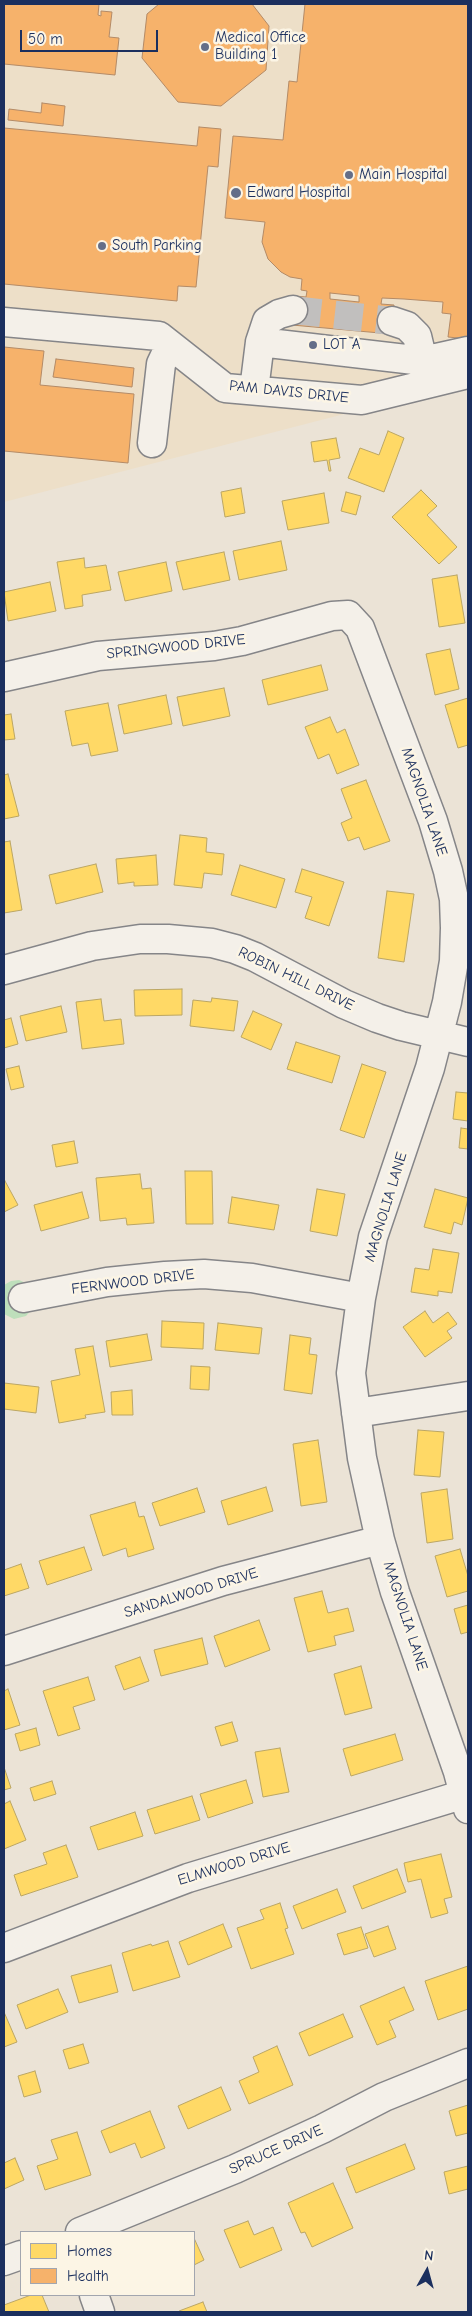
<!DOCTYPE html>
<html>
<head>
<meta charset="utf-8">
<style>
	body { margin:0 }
	#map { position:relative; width:472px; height:2316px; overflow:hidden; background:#ebe3d6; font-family:"Comic Neue",sans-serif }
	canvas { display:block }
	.frame { position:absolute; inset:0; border:5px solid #1b2f5e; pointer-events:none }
	.legend { position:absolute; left:20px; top:2231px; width:175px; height:65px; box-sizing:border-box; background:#fcf5e5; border:1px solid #a2a6af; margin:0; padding:6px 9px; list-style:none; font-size:15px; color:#1b2f5e }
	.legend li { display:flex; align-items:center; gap:10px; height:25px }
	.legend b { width:25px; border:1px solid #a2a6af }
	.north { position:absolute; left:402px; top:2246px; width:50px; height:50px; -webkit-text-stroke:4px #fcf5e5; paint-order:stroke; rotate:7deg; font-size:14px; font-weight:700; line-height:20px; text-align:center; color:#1b2f5e }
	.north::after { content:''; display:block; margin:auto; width:18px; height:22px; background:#1b2f5e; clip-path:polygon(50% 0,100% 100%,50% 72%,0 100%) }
	.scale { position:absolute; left:20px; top:30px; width:138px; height:22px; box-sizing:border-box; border:2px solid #1b2f5e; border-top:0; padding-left:6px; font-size:15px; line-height:18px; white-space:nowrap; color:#1b2f5e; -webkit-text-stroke:4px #fcf5e5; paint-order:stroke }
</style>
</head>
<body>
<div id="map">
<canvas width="472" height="2316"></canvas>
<div class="frame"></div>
<ul class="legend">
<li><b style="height:14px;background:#ffd966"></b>Homes</li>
<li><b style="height:14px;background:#f6b26b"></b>Health</li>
</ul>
<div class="north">N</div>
<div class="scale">50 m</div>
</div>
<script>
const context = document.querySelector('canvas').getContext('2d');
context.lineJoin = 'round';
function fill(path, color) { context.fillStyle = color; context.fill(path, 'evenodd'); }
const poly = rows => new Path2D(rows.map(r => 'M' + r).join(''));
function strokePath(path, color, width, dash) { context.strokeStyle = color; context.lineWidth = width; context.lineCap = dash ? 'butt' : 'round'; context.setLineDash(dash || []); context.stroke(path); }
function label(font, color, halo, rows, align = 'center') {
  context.font = font + ' "Comic Neue",sans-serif'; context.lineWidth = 5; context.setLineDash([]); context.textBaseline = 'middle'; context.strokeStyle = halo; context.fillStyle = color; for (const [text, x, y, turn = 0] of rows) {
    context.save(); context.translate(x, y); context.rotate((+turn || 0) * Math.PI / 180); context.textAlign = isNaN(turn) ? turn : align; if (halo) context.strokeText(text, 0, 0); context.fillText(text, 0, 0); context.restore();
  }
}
fill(poly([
	[4,4,468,4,468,382,4,502]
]), '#eddfc8');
fill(poly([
	[19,1280,30,1285,34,1307,26,1316,14,1319,4,1314,4,1285,11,1281]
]), '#bedfbb');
const homes = poly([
	[388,431,404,438,384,492,348,478,360,448,379,455,388,431],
	[336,438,340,458,329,460,331,471,329,471,327,460,314,462,311,442,336,438],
	[241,488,245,513,225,517,221,492,241,488],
	[421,490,437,506,427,515,457,547,439,564,392,517,421,490],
	[346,492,361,496,356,515,341,511,346,492],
	[324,493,329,523,288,530,282,501,324,493],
	[281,541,287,570,239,580,233,551,281,541],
	[224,552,230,580,183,590,176,562,224,552],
	[84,558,85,568,106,565,111,590,82,595,83,606,65,609,57,562,84,558],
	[166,562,172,591,125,601,118,572,166,562],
	[457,575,465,623,439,627,432,579,457,575],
	[50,582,56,611,8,621,4,592,50,582],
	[450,649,459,689,435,695,426,654,450,649],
	[321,665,328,690,268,705,262,680,321,665],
	[224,688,230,716,183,726,177,697,224,688],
	[166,695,172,724,124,734,118,705,166,695],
	[468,698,468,745,458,748,445,705,468,698],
	[108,703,118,751,91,756,88,743,72,746,65,711,108,703],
	[11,714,15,739,4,740,4,715,11,714],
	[330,717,337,733,345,729,359,765,337,774,329,754,318,759,305,727,330,717],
	[8,774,19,816,4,819,4,775,8,774],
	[366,780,390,841,364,850,359,837,348,841,341,823,352,818,341,789,366,780],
	[180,835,207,838,206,852,224,854,222,875,204,873,202,888,174,885,180,835],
	[10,841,22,910,4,913,4,842,10,841],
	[156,855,158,885,134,886,134,882,118,884,116,859,156,855],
	[96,864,103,892,56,904,49,875,96,864],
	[240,865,285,879,276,908,231,895,240,865],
	[302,869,344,882,329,926,305,918,312,897,295,892,302,869],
	[387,891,414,894,404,962,378,958,387,891],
	[182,989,182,1015,135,1016,134,990,182,989],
	[212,998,238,1001,234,1031,190,1026,193,1000,211,1002,212,998],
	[101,999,104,1021,121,1019,124,1044,82,1049,76,1002,101,999],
	[61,1006,67,1032,26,1041,20,1016,61,1006],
	[253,1011,282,1024,271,1050,241,1037,253,1011],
	[11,1018,18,1044,4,1048,4,1020,11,1018],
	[296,1042,340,1056,332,1083,287,1069,296,1042],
	[362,1064,386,1072,364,1138,340,1130,362,1064],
	[19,1066,24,1087,11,1090,6,1069,19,1066],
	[456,1092,468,1093,468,1121,453,1119,456,1092],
	[461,1128,468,1129,468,1149,459,1148,461,1128],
	[74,1141,78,1163,56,1167,52,1145,74,1141],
	[185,1171,212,1171,213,1224,186,1224,185,1171],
	[140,1174,142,1189,151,1188,154,1223,127,1225,126,1218,100,1221,96,1178,140,1174],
	[5,1181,18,1205,4,1212,4,1182,5,1181],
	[317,1189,345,1194,337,1236,310,1231,317,1189],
	[435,1189,468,1198,462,1225,454,1222,451,1234,424,1227,435,1189],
	[82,1192,89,1218,41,1231,34,1205,82,1192],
	[232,1197,279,1205,274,1230,228,1223,232,1197],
	[433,1249,459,1253,452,1293,438,1291,438,1296,411,1292,415,1268,429,1270,433,1249],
	[425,1311,433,1323,448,1312,457,1324,447,1331,452,1338,425,1357,403,1327,425,1311],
	[162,1321,204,1323,203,1349,161,1347,162,1321],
	[218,1323,262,1328,259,1354,215,1350,218,1323],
	[147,1334,152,1360,110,1367,106,1341,147,1334],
	[290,1335,311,1338,309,1354,317,1355,312,1394,284,1390,290,1335],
	[93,1346,105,1412,85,1415,86,1418,59,1423,51,1381,80,1375,75,1349,93,1346],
	[191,1366,210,1367,209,1390,190,1389,191,1366],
	[4,1383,39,1387,36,1413,4,1409,4,1383],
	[132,1390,133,1415,112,1415,111,1392,132,1390],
	[418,1430,444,1432,440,1477,414,1475,418,1430],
	[318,1440,327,1502,301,1506,293,1444,318,1440],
	[266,1487,273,1511,228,1525,221,1501,266,1487],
	[197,1488,205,1512,160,1526,152,1503,197,1488],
	[447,1489,453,1539,427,1543,421,1493,447,1489],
	[135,1502,139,1517,144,1516,154,1549,128,1557,126,1548,103,1556,90,1515,135,1502],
	[84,1547,92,1570,47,1585,39,1561,84,1547],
	[460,1549,468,1576,468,1591,447,1597,435,1556,460,1549],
	[21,1564,29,1588,4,1596,4,1570,21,1564],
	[322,1591,328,1613,348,1608,354,1631,334,1636,336,1645,308,1652,294,1598,322,1591],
	[468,1605,468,1632,461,1634,454,1609,468,1605],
	[259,1620,270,1650,225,1667,214,1636,259,1620],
	[202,1638,208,1664,161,1676,154,1650,202,1638],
	[140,1657,149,1681,124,1690,115,1666,140,1657],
	[361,1666,372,1708,345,1715,334,1674,361,1666],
	[88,1677,95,1700,73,1707,80,1729,58,1736,43,1691,88,1677],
	[8,1689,20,1725,4,1730,4,1691,8,1689],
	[232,1722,238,1741,221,1746,215,1727,232,1722],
	[36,1728,40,1745,20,1751,15,1734,36,1728],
	[395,1734,403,1760,351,1776,343,1749,395,1734],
	[280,1748,289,1792,263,1797,255,1752,280,1748],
	[4,1767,11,1788,4,1790,4,1767],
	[246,1780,253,1803,208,1818,200,1794,246,1780],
	[52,1781,56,1794,34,1801,30,1788,52,1781],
	[192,1796,200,1820,155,1834,147,1810,192,1796],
	[10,1801,26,1840,4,1849,4,1804,10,1801],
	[135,1812,143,1836,98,1850,90,1827,135,1812],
	[66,1845,78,1877,21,1896,14,1875,47,1864,43,1853,66,1845],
	[441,1854,452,1897,444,1899,448,1913,431,1918,421,1879,408,1882,404,1863,441,1854],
	[397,1869,406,1892,362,1909,353,1886,397,1869],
	[337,1889,346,1912,302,1929,293,1906,337,1889],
	[280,1903,288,1928,285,1929,294,1954,251,1969,237,1928,264,1919,260,1910,280,1903],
	[223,1924,232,1947,188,1965,179,1942,223,1924],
	[388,1926,396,1949,374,1957,365,1934,388,1926],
	[361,1927,368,1948,344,1955,337,1934,361,1927],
	[168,1941,180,1977,133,1991,122,1953,151,1944,152,1946,168,1941],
	[111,1965,118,1992,79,2003,71,1976,111,1965],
	[468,1966,468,2009,438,2020,425,1981,468,1966],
	[404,1987,414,2010,389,2021,396,2037,377,2045,360,2006,404,1987],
	[58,1989,68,2012,26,2029,17,2005,58,1989],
	[4,2012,17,2042,4,2047,4,2012],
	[343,2014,353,2037,309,2056,299,2033,343,2014],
	[83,2044,89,2063,69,2069,63,2050,83,2044],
	[277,2046,293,2085,249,2104,239,2081,259,2072,253,2057,277,2046],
	[35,2071,41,2092,24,2097,18,2076,35,2071],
	[221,2087,231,2110,188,2129,178,2106,221,2087],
	[468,2105,468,2133,456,2136,449,2111,468,2105],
	[150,2111,165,2148,141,2158,135,2143,110,2153,101,2131,150,2111],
	[77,2132,91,2175,45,2190,37,2166,58,2159,51,2140,77,2132],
	[405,2144,415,2169,356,2193,346,2168,405,2144],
	[15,2158,24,2180,4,2189,4,2163,15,2158],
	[468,2166,468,2189,449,2194,444,2172,468,2166],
	[333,2183,353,2228,312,2247,305,2232,301,2233,288,2203,333,2183],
	[248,2221,254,2235,273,2227,282,2250,240,2268,224,2230,248,2221],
	[194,2238,204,2260,194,2265,194,2238],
	[31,2295,42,2295,49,2312,4,2312,4,2305,31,2295],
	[203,2302,207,2312,179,2312,179,2311,203,2302]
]);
fill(homes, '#ffd966');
strokePath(homes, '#bba664', 1);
const health = poly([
	[4,4,99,4,98,15,101,16,101,11,112,12,109,37,119,38,115,75,4,64,4,4],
	[159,4,252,4,269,26,266,70,221,106,178,102,142,58,147,14,159,4],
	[305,4,468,4,468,339,448,337,451,314,442,313,443,302,404,299,382,298,381,304,394,305,391,334,292,325,295,296,306,297,307,291,301,290,302,279,290,277,281,272,268,259,262,242,265,222,225,218,233,136,283,140,289,81,297,82,305,4],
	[330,293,359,296,359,302,330,299,330,293],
	[42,103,65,106,63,126,8,120,9,109,41,113,42,103],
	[199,127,221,129,218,167,208,166,196,287,178,286,177,301,4,284,4,128,197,146,199,127],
	[4,347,44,351,40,385,134,394,128,463,4,451,4,347],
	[56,359,134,368,132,387,53,377,56,359]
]);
fill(health, '#f6b26b');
strokePath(health, '#b48b67', 1);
strokePath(poly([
	[293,310,392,321]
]), '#c1bfbe', 28, [28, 14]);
const minor = poly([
	[392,321,407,326,417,336,423,361,468,351],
	[4,322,159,336,225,388,362,400,468,374],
	[260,342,267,321,279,314,293,310],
	[254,390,260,342,423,361,429,383],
	[152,443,161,364,170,345],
	[4,677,98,656,214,646,242,641,332,616,348,615,360,628,433,821,448,871,454,899,455,928,454,961,447,1002,430,1068,373,1237,361,1298,351,1373,362,1458,380,1540,395,1592,458,1772,468,1809],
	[4,970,92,946,140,939,168,939,212,943,235,949,255,957,344,1004,377,1018,401,1026,468,1042],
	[23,1298,107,1282,165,1276,204,1274,252,1278,361,1298],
	[356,1413,468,1396],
	[4,1651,223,1581,380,1540],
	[4,1948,188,1878,468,1793],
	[80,2232,235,2169,322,2129,384,2097,468,2063],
	[4,2261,21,2255],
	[94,2295,100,2312]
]);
strokePath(minor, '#858588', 31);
strokePath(minor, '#f4f0e9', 28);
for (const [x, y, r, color] of [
	[205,47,5,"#646e88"],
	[349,175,5,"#646e88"],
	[236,193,6,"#646e88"],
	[102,246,5,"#646e88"],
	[313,345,5,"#646e88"]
]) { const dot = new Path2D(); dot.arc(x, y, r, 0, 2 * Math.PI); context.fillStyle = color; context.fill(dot); strokePath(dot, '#fcf5e5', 2); }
label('15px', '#1b2f5e', '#fcf5e5', [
	["Medical Office",215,38],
	["Building 1",215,55],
	["Main Hospital",359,175],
	["Edward Hospital",247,193],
	["South Parking",112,246],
	["LOT A",323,345]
], 'left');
label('15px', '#1b2f5e', '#fcf5e5', [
	["PAM DAVIS DRIVE",289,392,6],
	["SPRINGWOOD DRIVE",176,647,-6],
	["MAGNOLIA LANE",424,802,71],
	["ROBIN HILL DRIVE",296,979,26],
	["MAGNOLIA LANE",386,1207,-73],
	["FERNWOOD DRIVE",133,1282,-7],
	["SANDALWOOD DRIVE",191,1593,-17],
	["MAGNOLIA LANE",405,1616,72],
	["ELMWOOD DRIVE",234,1864,-17],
	["SPRUCE DRIVE",276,2150,-24]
]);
</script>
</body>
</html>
